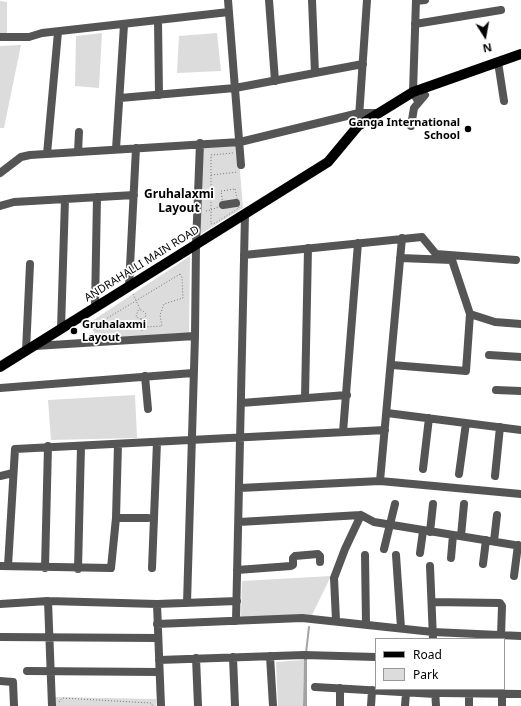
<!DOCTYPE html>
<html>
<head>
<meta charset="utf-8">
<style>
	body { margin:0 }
	#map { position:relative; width:521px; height:706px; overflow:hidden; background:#fff; font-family:"Noto Sans",sans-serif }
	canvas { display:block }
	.legend { position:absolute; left:375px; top:638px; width:130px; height:52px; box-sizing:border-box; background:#fff; border:1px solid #999; margin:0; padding:5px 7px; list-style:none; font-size:12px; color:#000 }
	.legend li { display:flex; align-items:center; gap:8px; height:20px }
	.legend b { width:20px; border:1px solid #999 }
	.north { position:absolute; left:465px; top:16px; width:40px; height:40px; -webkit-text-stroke:3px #fff; paint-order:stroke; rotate:169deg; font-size:11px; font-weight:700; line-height:16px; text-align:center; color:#000 }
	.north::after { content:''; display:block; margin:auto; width:14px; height:18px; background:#000; clip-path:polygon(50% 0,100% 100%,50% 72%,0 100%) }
</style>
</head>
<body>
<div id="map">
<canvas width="521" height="706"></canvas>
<ul class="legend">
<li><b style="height:5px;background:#000"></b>Road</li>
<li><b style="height:11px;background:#dcdcdc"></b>Park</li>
</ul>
<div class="north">N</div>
</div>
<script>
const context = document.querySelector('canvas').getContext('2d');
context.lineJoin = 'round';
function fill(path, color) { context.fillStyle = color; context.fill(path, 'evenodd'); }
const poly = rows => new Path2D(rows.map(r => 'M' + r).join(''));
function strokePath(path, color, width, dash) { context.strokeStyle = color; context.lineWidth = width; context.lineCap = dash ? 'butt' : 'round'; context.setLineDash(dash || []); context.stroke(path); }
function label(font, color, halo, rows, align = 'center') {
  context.font = font + ' "Noto Sans",sans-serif'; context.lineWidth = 3.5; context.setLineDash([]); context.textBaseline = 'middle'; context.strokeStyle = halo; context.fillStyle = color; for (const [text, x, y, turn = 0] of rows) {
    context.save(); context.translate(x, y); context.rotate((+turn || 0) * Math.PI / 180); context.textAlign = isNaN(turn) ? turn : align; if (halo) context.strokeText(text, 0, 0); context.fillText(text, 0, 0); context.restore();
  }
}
fill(poly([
	[0,1,7,2,7,34,0,34],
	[102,33,99,88,75,86,76,36],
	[217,33,221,71,177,73,179,36],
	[21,45,4,128,0,128,0,46],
	[238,145,243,208,199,235,203,148],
	[190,256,189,334,97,338,89,323],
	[135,395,137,438,51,440,48,400],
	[331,576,312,615,241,619,242,581],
	[304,660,303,706,278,706,276,662],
	[55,697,156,699,156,706,55,706]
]), '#dcdcdc');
fill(poly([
	[304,659,307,659,307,706,303,706]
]), '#a3a3a3');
strokePath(poly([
	[306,653,309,627]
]), '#a3a3a3', 2);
strokePath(poly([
	[211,175,238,172],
	[235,189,239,208,215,223,211,224,211,210,223,205,221,191,235,189],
	[206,211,211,210,211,155,233,153],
	[180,274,182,277,183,298,164,304,160,315,162,326,95,330,96,325,180,274],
	[133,294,140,309],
	[141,319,136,317,138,310,142,310,146,314,145,318,141,319,142,331],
	[59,702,62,698,151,703,153,706]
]), '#777', 1, [1, 2]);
strokePath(poly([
	[228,0,241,165],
	[269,0,275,81],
	[312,0,315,73],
	[416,0,413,92,418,101],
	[416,1,425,0],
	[158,21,159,95],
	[415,24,501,10],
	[0,37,29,37,42,33,229,12],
	[498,62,504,101],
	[120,98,235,88,363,64],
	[359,117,367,0],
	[411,126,414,108,425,95],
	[116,149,124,25],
	[78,152,79,132],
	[47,154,58,32],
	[0,173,21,157,30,155,240,142,359,113,379,113],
	[223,205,236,203],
	[0,206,14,202,134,195],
	[244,255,422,237,436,254,516,260],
	[129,286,136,148],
	[95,307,97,197],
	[470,314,495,322,521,324],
	[61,329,65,199],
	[35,346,195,336],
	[26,351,30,264],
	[489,355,521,357],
	[392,365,466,371,470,314,452,260,400,258],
	[145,376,148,409],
	[0,388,193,373],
	[496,390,521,391],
	[305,398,308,248],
	[241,403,347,395],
	[387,413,521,430],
	[343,432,358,243],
	[423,469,429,418],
	[459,474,466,423],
	[0,476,13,473],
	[495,476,500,427],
	[380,481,402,238],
	[240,488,380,481,521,494],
	[116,518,148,518],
	[239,522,361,515,374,522,521,546],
	[430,532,433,504],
	[461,536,464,504],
	[494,541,497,515],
	[384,549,395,504],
	[420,553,423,531],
	[365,555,366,624],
	[396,555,401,628],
	[451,558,453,535],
	[483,564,486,540],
	[0,566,111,568,116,518,118,444],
	[8,566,15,449,385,430],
	[430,566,433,639],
	[45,568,48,446],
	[152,568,157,442],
	[78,569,81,446],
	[237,570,291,566,293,565,293,558,295,556,318,554,320,556,320,562],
	[514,576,518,545],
	[48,601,52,706],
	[432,602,500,603,502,606,501,636],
	[187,603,195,336,196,245,200,143],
	[0,604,48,601,157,604,237,601],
	[157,604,161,706],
	[336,620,334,578,345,549,361,515],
	[236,621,245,214],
	[157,624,302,618,433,632,521,636],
	[0,637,158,638],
	[270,656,273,706],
	[233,657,235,706],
	[196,658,198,706],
	[159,660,304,655,376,657],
	[27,671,159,672],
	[0,681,13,682,14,706],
	[315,687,435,694],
	[340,688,340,706],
	[435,689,436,706],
	[441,693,521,694],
	[469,693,469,706],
	[371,706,372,690],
	[405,706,406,693],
	[502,706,502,694]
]), '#555', 8);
strokePath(poly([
	[0,367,328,162,358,126,413,92,521,54]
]), '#000', 10);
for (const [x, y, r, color] of [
	[468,129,4,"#000"],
	[74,331,4,"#000"]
]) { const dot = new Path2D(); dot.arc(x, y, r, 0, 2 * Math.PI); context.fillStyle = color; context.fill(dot); strokePath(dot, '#fff', 1.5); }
label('bold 11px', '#000', '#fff', [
	["Ganga International",460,123],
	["School",460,136],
	["Gruhalaxmi",82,325,"left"],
	["Layout",82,338,"left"]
], 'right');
label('11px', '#000', '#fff', [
	["ANDRAHALLI MAIN ROAD",142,264,-32]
]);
label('bold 12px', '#000', '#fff', [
	["Gruhalaxmi",179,195],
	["Layout",179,209]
]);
</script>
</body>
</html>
